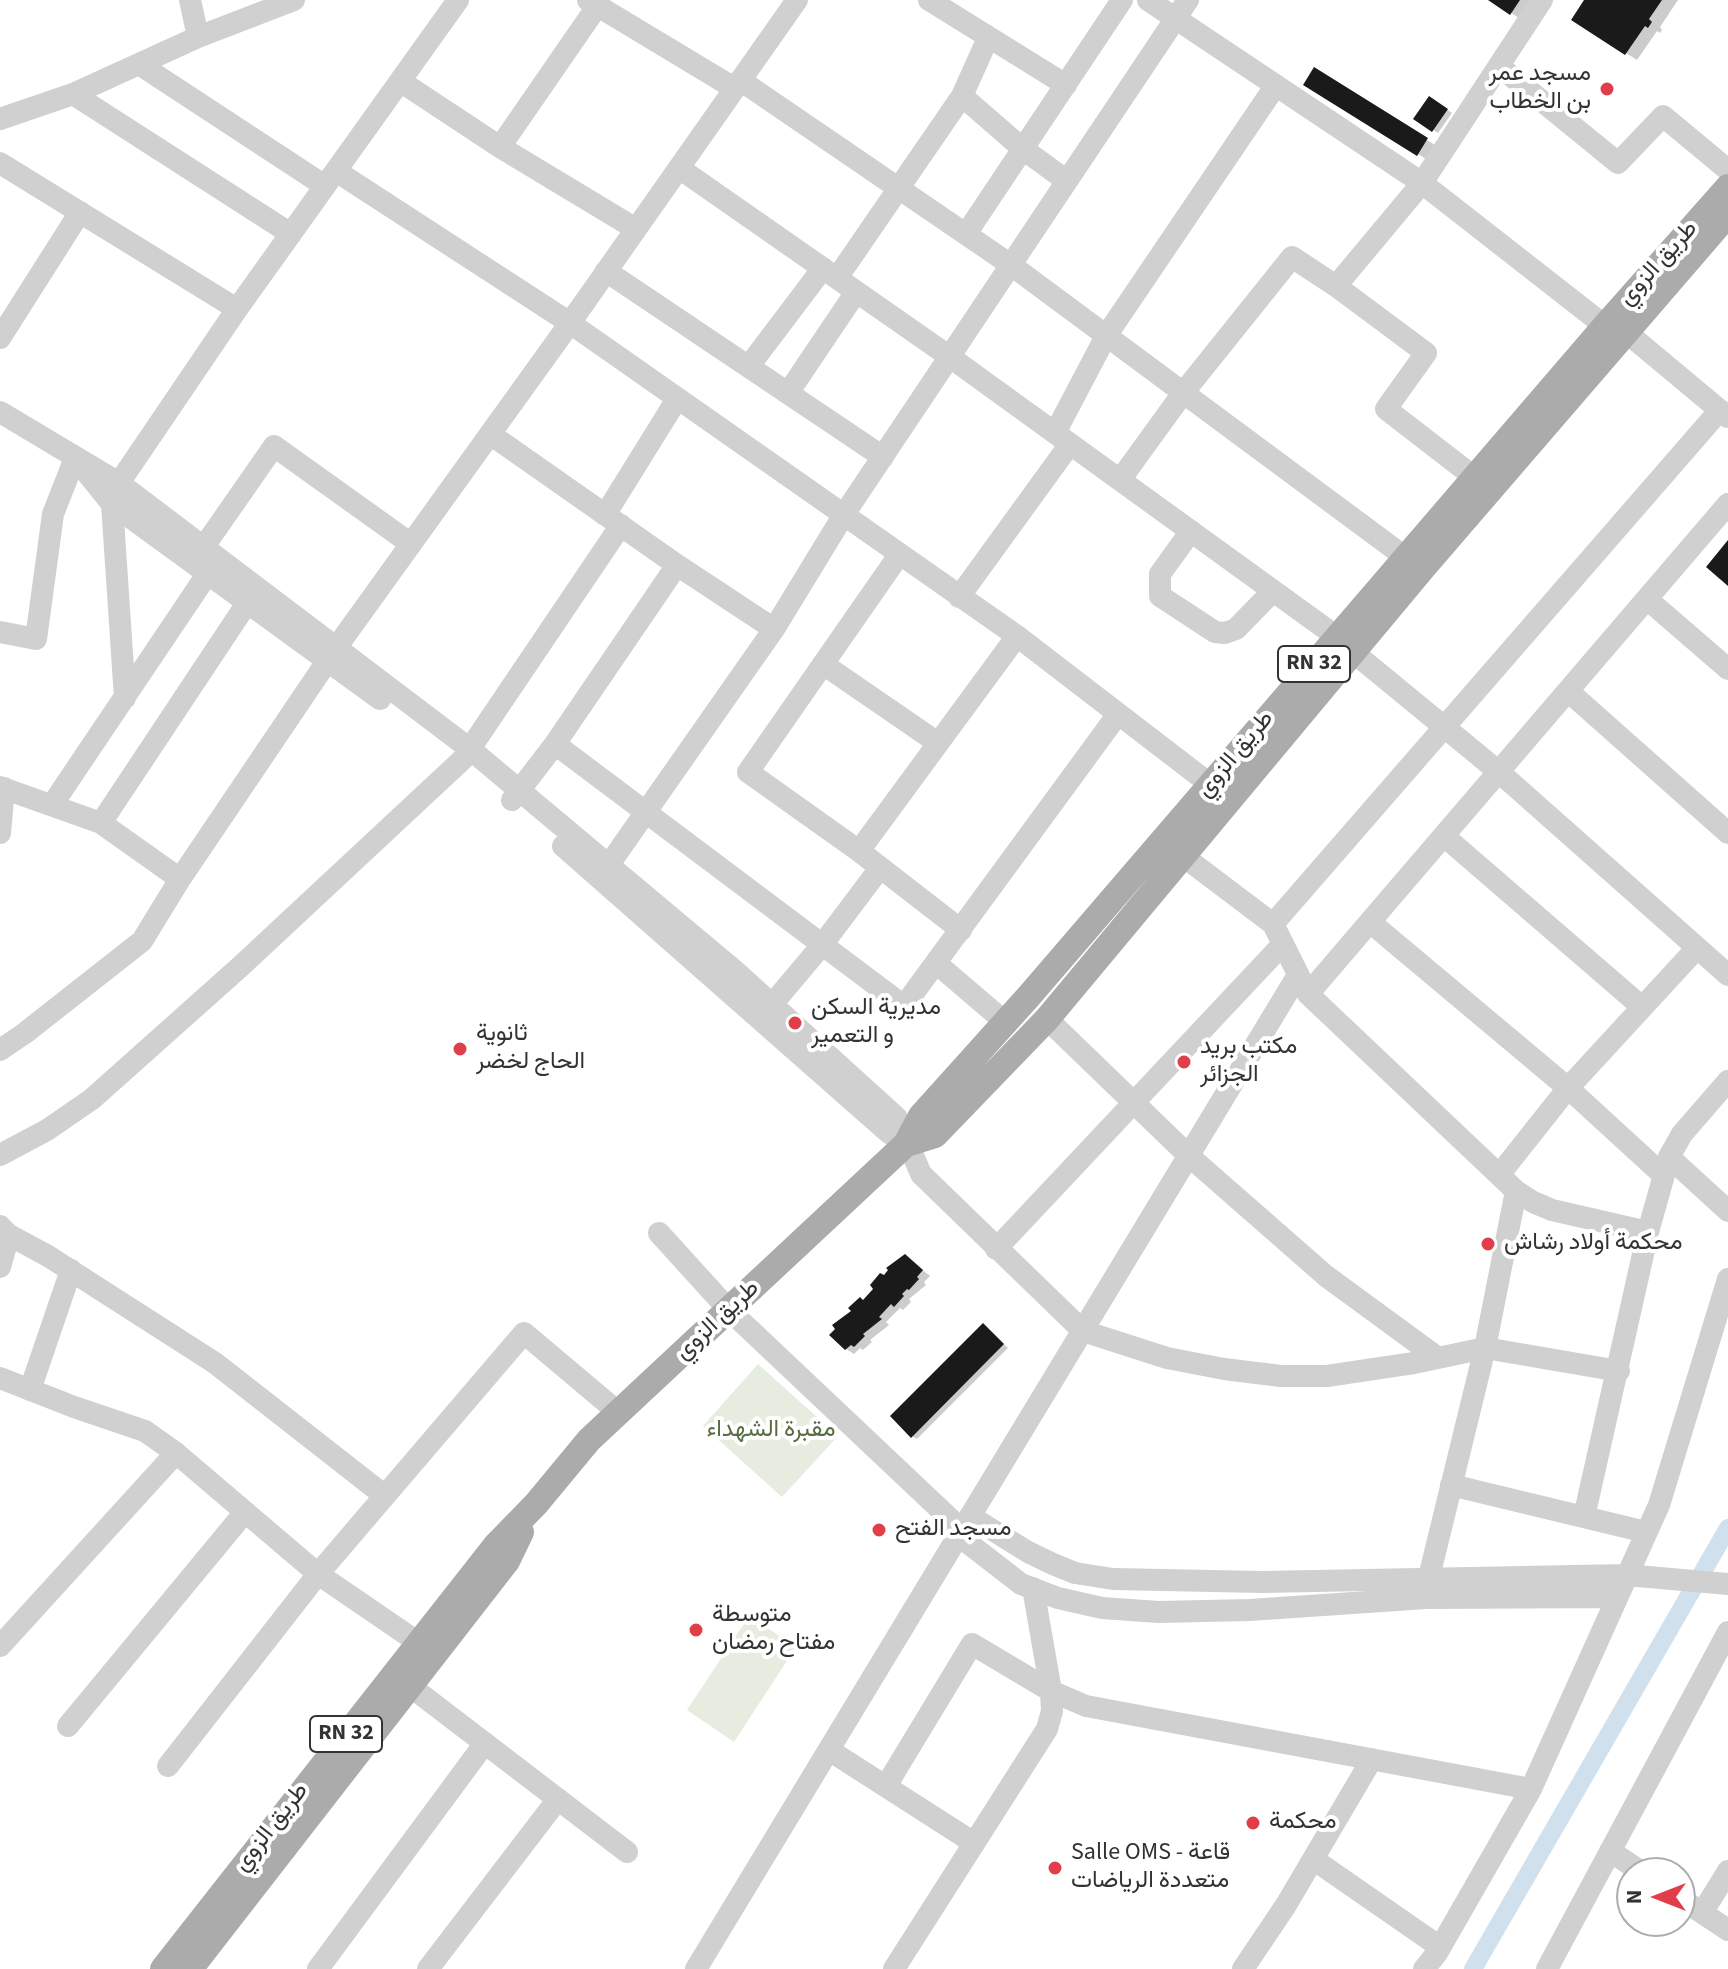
<!DOCTYPE html>
<html>
<head>
<meta charset="utf-8">
<style>
	body { margin:0 }
	#map { position:relative; width:1728px; height:1969px; overflow:hidden; background:#fff; font-family:"Source Sans 3",sans-serif }
	canvas { display:block }
	.north { position:absolute; left:1616px; top:1857px; width:80px; height:80px; box-sizing:border-box; background:#fff; border:2px solid #adadad; border-radius:50%; rotate:270deg; font-size:22px; font-weight:700; line-height:32px; text-align:center; color:#333 }
	.north::after { content:''; display:block; margin:auto; width:28px; height:36px; background:#e03f49; clip-path:polygon(50% 0,100% 100%,50% 72%,0 100%) }
</style>
</head>
<body>
<div id="map">
<canvas width="1728" height="1969"></canvas>
<div class="north">N</div>
</div>
<script>
const context = document.querySelector('canvas').getContext('2d');
context.lineJoin = 'round';
function fill(path, color) { context.fillStyle = color; context.fill(path, 'evenodd'); }
const poly = rows => new Path2D(rows.map(r => 'M' + r).join(''));
function strokePath(path, color, width, dash) { context.strokeStyle = color; context.lineWidth = width; context.lineCap = dash ? 'butt' : 'round'; context.setLineDash(dash || []); context.stroke(path); }
function label(font, color, halo, rows, align = 'center') {
  context.font = font + ' "Source Sans 3",Vazirmatn,sans-serif'; context.lineWidth = 8; context.setLineDash([]); context.textBaseline = 'middle'; context.strokeStyle = halo; context.fillStyle = color; for (const [text, x, y, turn = 0] of rows) {
    context.save(); context.translate(x, y); context.rotate((+turn || 0) * Math.PI / 180); context.textAlign = isNaN(turn) ? turn : align; if (halo) context.strokeText(text, 0, 0); context.fillText(text, 0, 0); context.restore();
  }
}
fill(poly([
	[758,1364,838,1436,782,1497,703,1426],
	[749,1616,796,1647,734,1742,687,1710]
]), '#e6ecdf');
fill(poly([
	[1491,0,1531,0,1519,18],
	[1586,0,1678,0,1660,27,1662,30,1660,33,1657,31,1637,60,1626,53],
	[1315,69,1435,145,1426,159,1306,84],
	[1430,98,1452,113,1438,133,1416,119],
	[905,1256,930,1276,924,1282,926,1285,909,1299,911,1302,903,1310,900,1308,886,1322,889,1325,870,1340,872,1342,863,1350,860,1348,854,1354,846,1349,854,1311],
	[984,1325,1008,1348,917,1439,912,1436]
]), '#0003');
strokePath(poly([
	[1473,1969,1728,1528]
]), '#d0e1ed', 18);
fill(poly([
	[1488,0,1520,0,1510,15],
	[1584,0,1662,0,1649,19,1652,22,1648,28,1645,26,1625,55,1571,20],
	[1314,67,1428,138,1417,156,1303,85],
	[1429,96,1448,109,1432,132,1413,119],
	[1728,540,1728,586,1706,567],
	[905,1254,923,1270,917,1277,919,1279,909,1290,907,1289,902,1294,904,1296,894,1307,891,1304,879,1317,882,1319,863,1334,865,1336,854,1347,851,1345,845,1350,829,1335,835,1329,832,1325,851,1311,848,1308,860,1297,863,1300,873,1289,870,1285,880,1273,884,1275,888,1270,886,1268],
	[983,1323,1004,1344,911,1438,890,1416]
]), '#1a1a1a');
strokePath(poly([
	[190,0,198,37],
	[588,0,734,88],
	[929,0,1066,85],
	[1148,0,1422,183,1605,326,1626,332,1728,417],
	[139,64,325,186],
	[1499,66,1618,163,1663,116,1728,170],
	[740,80,1011,265,1405,557],
	[400,81,500,147,636,229],
	[73,94,291,234],
	[962,96,1023,149,1067,181],
	[0,119,73,94,198,37,294,0],
	[500,147,598,5],
	[0,163,237,309],
	[679,168,950,357,1337,637],
	[336,171,570,323,1017,636,1211,785],
	[966,234,1122,0],
	[606,271,883,457],
	[837,278,962,96,988,38],
	[1336,286,1422,183,1542,0],
	[0,338,80,212],
	[749,366,823,268],
	[788,393,856,292],
	[0,412,119,483,470,749,735,971,897,1118,921,1174,1083,1331,1167,1358,1224,1369,1281,1376,1327,1376,1414,1363,1485,1348,1619,1371],
	[1055,433,1106,336,1276,85],
	[490,434,677,565,774,629],
	[83,468,112,504,380,699],
	[1120,480,1183,393,1292,257,1336,286,1426,353,1386,409,1474,477],
	[119,483,237,309,458,0],
	[112,504,125,698],
	[605,515,677,399],
	[1191,531,1160,574,1160,596,1215,632,1225,633,1236,629,1273,591],
	[899,555,748,772,859,851,961,930],
	[196,558,274,446,411,544],
	[959,597,1070,444],
	[1647,599,1728,669],
	[0,632,36,639,53,514,75,458],
	[1353,652,1499,772,1728,975],
	[823,664,938,743],
	[1568,691,1728,833],
	[555,744,904,1006,1118,714],
	[0,787,101,823,180,879],
	[512,800,555,744,677,565],
	[52,805,208,573],
	[101,823,247,603],
	[0,833,4,788],
	[1444,836,1642,1007],
	[563,846,888,1132,906,1144],
	[859,851,1017,636],
	[1183,856,1273,924,1308,994,1516,1191,1533,1202,1552,1210,1648,1232],
	[601,876,774,629,843,516,1188,0],
	[1370,922,1568,1088,1663,1175],
	[1273,924,1720,410],
	[936,963,1005,1022],
	[1308,994,1728,504],
	[764,1014,822,945,880,868],
	[1047,1019,1189,1156,1326,1276,1438,1358],
	[0,1050,25,1033,142,941,180,879,336,648,570,323,797,0],
	[0,1155,47,1130,92,1099,241,966,463,759,621,525],
	[1669,1157,1728,1211],
	[1499,1175,1568,1088,1697,948],
	[0,1226,9,1235,48,1256,215,1363,385,1496],
	[659,1233,729,1310,962,1530],
	[996,1249,1283,944],
	[0,1267,9,1235],
	[0,1378,74,1407,145,1431,176,1453,318,1574,168,1766],
	[30,1390,71,1270],
	[1451,1485,1646,1532],
	[970,1516,1028,1552,1053,1564,1075,1573,1113,1579,1262,1582,1626,1575,1728,1584],
	[1584,1517,1648,1232,1669,1157,1682,1134,1728,1081],
	[959,1536,1021,1584,1058,1598,1102,1608,1159,1612,1250,1610,1426,1598,1616,1597],
	[1429,1577,1485,1348,1516,1191],
	[0,1646,176,1453],
	[432,1652,318,1574,524,1333,619,1413],
	[410,1686,627,1852],
	[68,1726,245,1512],
	[829,1750,974,1843],
	[886,1786,972,1644,1051,1691,1086,1706,1531,1789],
	[1610,1851,1643,1873],
	[1313,1859,1440,1947],
	[1680,1898,1728,1930],
	[1702,1913,1728,1871],
	[318,1969,485,1743],
	[428,1969,558,1799],
	[696,1969,1298,975],
	[894,1969,1047,1729,1052,1711,1051,1691,1033,1588],
	[1243,1969,1286,1905,1372,1759],
	[1424,1969,1437,1953,1531,1789,1659,1505,1728,1279],
	[1547,1969,1728,1632]
]), '#d0d0d0', 22);
strokePath(poly([
	[906,1144,935,1135,1047,1019,1423,568,1728,214],
	[163,1969,496,1545,536,1504,589,1440,906,1144,921,1116,1029,996,1605,326,1728,187],
	[190,1969,507,1561,521,1532]
]), '#ababab', 26);
for (const [x, y, r, color] of [
	[1607,89,8,"#e03f49"],
	[795,1023,8,"#e03f49"],
	[460,1049,8,"#e03f49"],
	[1184,1062,8,"#e03f49"],
	[1488,1244,8,"#e03f49"],
	[879,1530,8,"#e03f49"],
	[696,1630,8,"#e03f49"],
	[1253,1823,8,"#e03f49"],
	[1055,1868,8,"#e03f49"]
]) { const dot = new Path2D(); dot.arc(x, y, r, 0, 2 * Math.PI); context.fillStyle = color; context.fill(dot); strokePath(dot, '#fff', 3); }
for (const [x, y, w] of [
	[1314,664,72],
	[346,1734,72]
]) { const box = new Path2D(); box.roundRect(x - w / 2, y - 18, w, 36, 6); context.fillStyle = '#fff'; context.fill(box); strokePath(box, '#333', 2); }
label('bold 22px', '#333', null, [
	["RN 32",1314,664],
	["RN 32",346,1734]
]);
label('24px', '#333', '#fff', [
	["مسجد عمر",1591,75,"right"],
	["بن الخطاب",1591,103,"right"],
	["مديرية السكن",811,1009],
	["و التعمير",811,1037],
	["ثانوية",476,1035],
	["الحاج لخضر",476,1063],
	["مكتب بريد",1200,1048],
	["الجزائر",1200,1076],
	["محكمة أولاد رشاش",1504,1244],
	["مسجد الفتح",895,1530],
	["متوسطة",712,1616],
	["مفتاح رمضان",712,1644],
	["محكمة",1269,1823],
	["Salle OMS - قاعة",1071,1854],
	["متعددة الرياضات",1071,1882]
], 'left');
label('24px', '#333', '#fff', [
	["طريق الزوي",1659,264,-48],
	["طريق الزوي",1236,755,-50],
	["طريق الزوي",718,1321,-43],
	["طريق الزوي",272,1828,-52]
]);
label('24px', '#566e41', '#fff', [
	["مقبرة الشهداء",771,1431]
]);
</script>
</body>
</html>
